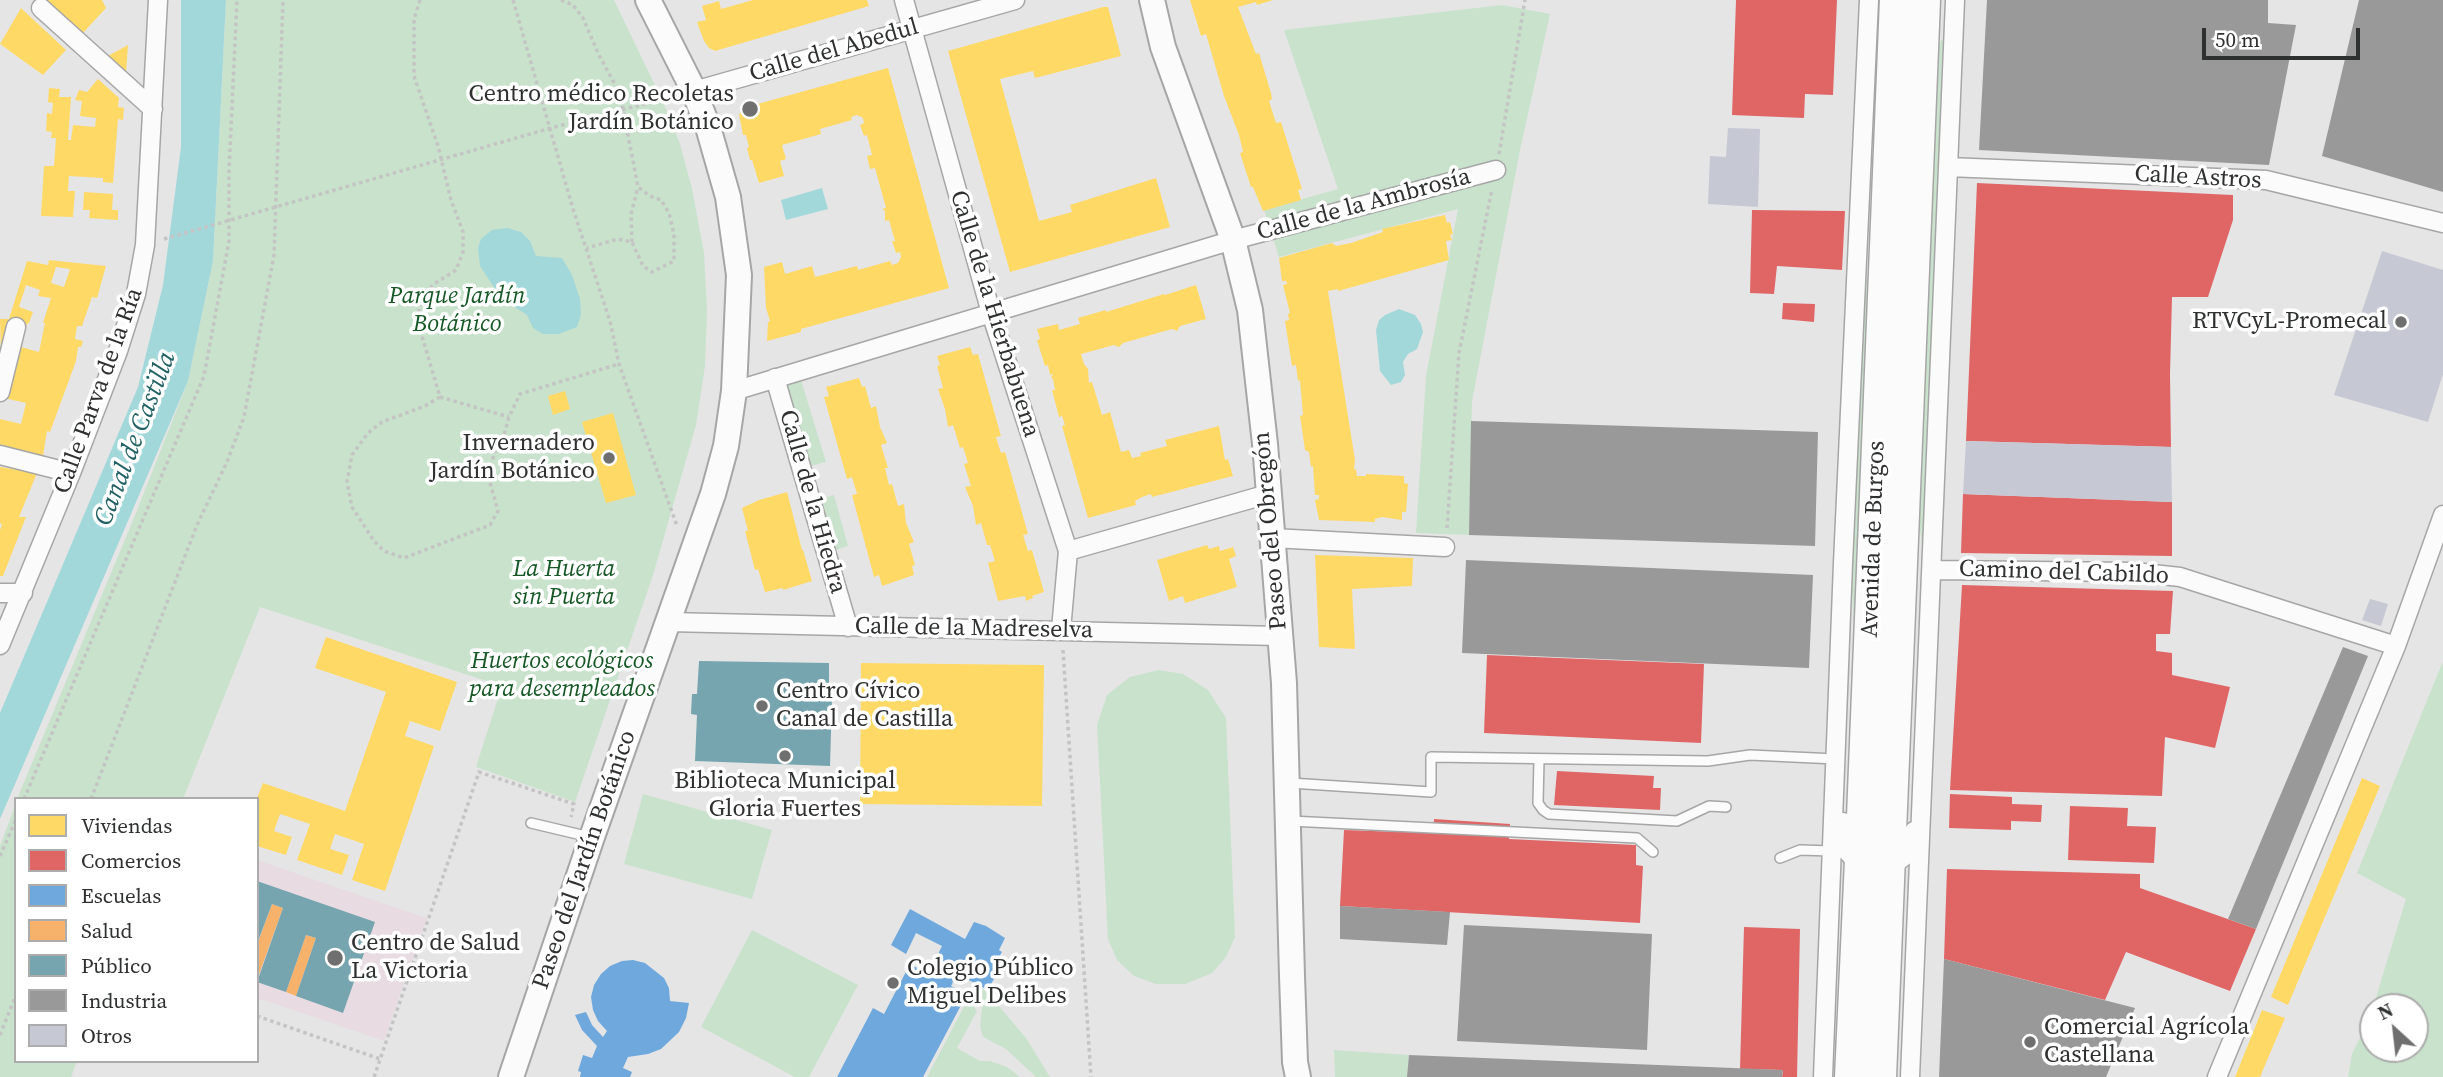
<!DOCTYPE html>
<html>
<head>
<meta charset="utf-8">
<style>
	body { margin:0 }
	#map { position:relative; width:2443px; height:1077px; overflow:hidden; background:#e5e5e6; font-family:"Source Serif 4",serif }
	canvas { display:block }
	.legend { position:absolute; left:14px; top:797px; width:245px; height:266px; box-sizing:border-box; background:#fff; border:2px solid #acacac; margin:0; padding:9px 12px; list-style:none; font-size:21px; color:#2f3030 }
	.legend li { display:flex; align-items:center; gap:14px; height:35px }
	.legend b { width:35px; border:2px solid #acacac }
	.north { position:absolute; left:2359px; top:993px; width:70px; height:70px; box-sizing:border-box; background:#fff; border:2px solid #acacac; border-radius:50%; rotate:333deg; font-size:19px; font-weight:700; line-height:28px; text-align:center; color:#2f3030 }
	.north::after { content:''; display:block; margin:auto; width:24px; height:32px; background:#6f6f70; clip-path:polygon(50% 0,100% 100%,50% 72%,0 100%) }
	.scale { position:absolute; left:2202px; top:28px; width:158px; height:32px; box-sizing:border-box; border:4px solid #2f3030; border-top:0; padding-left:9px; font-size:21px; line-height:24px; white-space:nowrap; color:#2f3030; -webkit-text-stroke:5px #fff; paint-order:stroke }
</style>
</head>
<body>
<div id="map">
<canvas width="2443" height="1077"></canvas>
<ul class="legend">
<li><b style="height:19px;background:#ffd966"></b>Viviendas</li>
<li><b style="height:19px;background:#e06666"></b>Comercios</li>
<li><b style="height:19px;background:#6fa8dc"></b>Escuelas</li>
<li><b style="height:19px;background:#f6b26b"></b>Salud</li>
<li><b style="height:19px;background:#76a5af"></b>Público</li>
<li><b style="height:19px;background:#999"></b>Industria</li>
<li><b style="height:19px;background:#c6c8d3"></b>Otros</li>
</ul>
<div class="north">N</div>
<div class="scale">50 m</div>
</div>
<script>
const context = document.querySelector('canvas').getContext('2d');
context.lineJoin = 'round';
function fill(path, color) { context.fillStyle = color; context.fill(path, 'evenodd'); }
const poly = rows => new Path2D(rows.map(r => 'M' + r).join(''));
function strokePath(path, color, width, dash) { context.strokeStyle = color; context.lineWidth = width; context.lineCap = dash ? 'butt' : 'round'; context.setLineDash(dash || []); context.stroke(path); }
function label(font, color, halo, rows, align = 'center') {
  context.font = font + ' "Source Serif 4",serif'; context.lineWidth = 7; context.setLineDash([]); context.textBaseline = 'middle'; context.strokeStyle = halo; context.fillStyle = color; for (const [text, x, y, turn = 0] of rows) {
    context.save(); context.translate(x, y); context.rotate((+turn || 0) * Math.PI / 180); context.textAlign = isNaN(turn) ? turn : align; if (halo) context.strokeText(text, 0, 0); context.fillText(text, 0, 0); context.restore();
  }
}
fill(poly([
	[257,860,427,918,384,1041,257,998]
]), '#e8dce2');
fill(poly([
	[226,0,614,0,663,102,680,144,692,189,704,253,707,310,705,366,696,425,653,575,575,802,476,767,502,686,260,607,183,799,17,799,136,513,188,381,213,261],
	[1502,5,1550,14,1520,150,1472,401,1469,535,1416,533,1426,376,1458,209,1279,257,1264,210,1338,189,1284,30],
	[1941,40,1944,41,1923,552,1916,498,1934,60],
	[1874,256,1857,668,1850,564,1863,291],
	[801,380,826,462,799,469,776,387],
	[834,495,848,546,822,554,807,503],
	[2443,661,2443,1077,2348,1077,2352,1054,2370,1017,2406,899,2357,873],
	[2373,1007,2415,1007,2415,1049,2373,1049],
	[1159,670,1183,674,1208,690,1226,718,1235,937,1226,957,1212,973,1185,984,1156,984,1134,976,1117,960,1108,939,1097,725,1107,695,1130,677],
	[643,794,772,830,752,899,624,864],
	[16,803,16,1061,77,1061,71,1077,0,1077,0,846],
	[752,930,858,985,809,1077,795,1077,701,1027],
	[978,986,986,991,1026,1038,1050,1077,1036,1077,1006,1049,983,1037,980,1026,983,1000],
	[968,999,977,1011,957,1048,980,1061,990,1061,1007,1067,1020,1077,927,1077],
	[1334,1050,1409,1055,1407,1077,1335,1077]
]), '#c9e2cc');
fill(poly([
	[181,0,226,0,213,261,188,381,0,819,0,713,138,387,163,285,181,147],
	[822,188,828,209,786,220,781,200],
	[507,228,521,232,530,241,536,256,562,258,572,275,580,299,581,314,577,327,559,334,543,334,533,328,527,315,501,298,480,266,478,248,481,239,492,230],
	[1399,309,1415,315,1421,324,1423,332,1417,349,1408,354,1403,362,1405,375,1401,382,1391,385,1380,371,1376,330,1379,320,1385,315]
]), '#a3d8da');
fill(poly([
	[47,0,102,0,106,8,83,33],
	[753,0,867,0,869,6,715,51,709,48,704,41,697,22,706,20,702,6,719,1,721,9],
	[1190,0,1273,0,1257,5,1256,2,1238,7,1256,54,1259,53,1271,93,1272,99,1269,101,1276,123,1281,122,1302,189,1298,190,1301,200,1263,211,1253,187,1251,187,1240,153,1243,152,1239,135,1224,96,1206,34,1201,36],
	[1103,7,1108,7,1121,56,1035,78,1033,71,1000,79,1039,221,1072,212,1070,205,1156,178,1170,227,1010,272,948,51],
	[21,8,66,50,43,75,0,44],
	[128,45,126,73,108,56],
	[888,68,949,288,801,329,801,332,767,341,768,322,770,321,766,308,764,267,782,262,785,274,812,266,815,277,857,266,858,270,890,261,892,265,898,263,901,257,900,252,896,253,892,241,895,241,889,220,885,221,885,211,882,209,886,208,875,168,870,169,867,156,872,155,867,135,864,136,860,125,864,123,863,118,857,115,851,117,852,120,820,129,821,134,782,145,786,159,780,161,784,176,759,183,752,160,750,160,747,148,749,147,746,135,743,135,739,114,743,111,743,108],
	[98,79,119,98,118,107,124,108,123,120,118,119,113,183,103,182,103,178,69,176,68,191,75,191,73,217,41,216,44,166,54,166,56,138,51,138,52,132,46,131,47,113,52,114,53,103,48,102,49,88,60,89,59,97,71,97,68,140,71,140,73,125,95,127,96,118,80,116,82,101,75,100,79,90,87,92],
	[84,192,113,194,112,210,118,210,118,220,89,218,90,210,83,210],
	[1445,215,1447,223,1450,222,1453,234,1450,235,1452,240,1446,241,1449,260,1338,291,1338,289,1328,291,1355,460,1354,470,1356,469,1357,476,1366,476,1366,474,1404,476,1404,483,1408,484,1406,512,1402,512,1402,520,1382,517,1375,519,1375,522,1319,520,1315,500,1319,499,1319,495,1315,495,1313,466,1311,467,1309,452,1305,450,1300,416,1303,415,1300,380,1298,381,1296,365,1292,366,1285,321,1289,320,1288,314,1290,313,1283,285,1287,284,1286,281,1282,281,1279,258,1332,243,1336,246,1351,243,1383,232,1382,229],
	[49,260,106,266,97,298,92,297,82,326,77,326,75,339,83,341,81,347,78,347,76,361,50,432,47,431,43,456,0,446,0,419,21,424,26,403,4,398,21,347,39,352,45,323,43,323,51,298,38,296,40,290,26,285,19,307,33,312,29,323,26,325,9,319,1,354,0,319,9,319,27,261,48,265],
	[56,267,70,269,64,287,51,283],
	[1196,285,1206,319,1180,326,1177,331,1172,329,1123,343,1119,347,1114,345,1081,354,1084,364,1088,369,1089,383,1092,382,1102,415,1110,412,1121,452,1129,450,1132,458,1141,456,1140,453,1167,446,1165,440,1219,426,1225,460,1228,459,1233,476,1152,497,1151,494,1142,497,1135,501,1136,505,1088,518,1062,426,1065,425,1062,416,1059,417,1052,390,1055,390,1053,379,1051,378,1053,374,1050,375,1048,365,1045,366,1037,340,1040,339,1037,329,1058,324,1059,330,1080,324,1078,318,1106,310,1106,312,1164,294,1165,295],
	[970,347,973,355,978,354,1001,436,996,437,1001,453,1005,452,1028,534,1023,535,1028,551,1032,550,1044,592,1032,596,1033,598,1026,601,1025,596,998,601,988,563,995,561,990,545,987,545,981,523,976,525,973,506,965,487,971,486,964,464,968,463,963,447,960,448,953,425,948,427,945,409,938,389,943,388,937,366,940,365,937,356],
	[859,378,862,387,865,386,871,408,876,406,880,427,887,443,881,445,888,468,885,468,889,485,892,484,898,506,904,504,906,523,914,542,909,544,915,565,912,566,914,575,882,586,879,575,874,577,852,495,857,494,852,477,847,479,824,397,829,396,826,387],
	[565,391,570,409,553,415,548,396],
	[613,413,636,495,606,503,582,422],
	[0,467,37,473,19,517,26,517,3,576,0,576,0,530,2,525,0,523],
	[787,492,802,550,803,550,812,581,783,590,783,588,765,592,758,569,755,570,745,531,748,531,742,508,759,500],
	[1207,545,1209,549,1219,546,1220,551,1233,547,1236,556,1229,559,1237,587,1185,603,1183,596,1169,601,1157,560],
	[1315,555,1413,558,1412,586,1352,589,1355,649,1319,647],
	[326,637,457,682,440,731,410,721,405,736,434,746,385,891,352,880,364,844,335,834,330,849,349,855,342,875,297,860,310,824,280,814,274,831,292,837,286,855,257,846,257,798,263,783,345,811,386,692,315,668],
	[861,663,1044,665,1042,806,860,804],
	[2362,778,2380,786,2288,1005,2271,997],
	[2262,1010,2285,1018,2260,1077,2235,1077]
]), '#ffd966');
fill(poly([
	[1736,0,1837,0,1833,95,1805,94,1804,118,1732,115],
	[1977,183,2233,195,2233,220,2208,297,2172,297,2170,374,2171,447,1966,441],
	[1752,210,1845,211,1842,270,1777,266,1774,294,1750,293],
	[1783,303,1815,304,1814,322,1782,319],
	[1963,494,2172,502,2172,556,1961,553],
	[1962,585,2173,591,2170,634,2156,634,2156,651,2172,653,2172,675,2230,687,2215,748,2165,737,2162,796,1950,790],
	[1487,655,1704,664,1701,743,1484,733],
	[1557,771,1654,776,1653,788,1661,788,1660,810,1554,805],
	[1950,794,2012,797,2012,804,2042,805,2041,822,2011,821,2011,830,1949,828],
	[2070,806,2128,808,2127,826,2156,827,2154,863,2068,860],
	[1434,819,1510,824,1509,839,1636,845,1636,865,1643,866,1640,923,1340,906,1344,830,1433,833],
	[1947,869,2140,874,2140,888,2256,929,2230,991,2126,952,2105,1000,1944,959],
	[1744,927,1800,929,1797,1077,1782,1077,1783,1070,1740,1069]
]), '#e06666');
fill(poly([
	[910,909,965,939,974,922,986,926,1005,938,999,950,1002,952,999,957,1004,960,988,990,957,974,951,986,967,994,923,1077,837,1077,873,1008,884,1014,910,964,933,977,940,965,934,962,942,946,916,933,906,954,891,945],
	[633,960,645,963,664,978,669,988,670,1001,689,1003,686,1018,679,1032,661,1049,648,1054,628,1057,623,1068,632,1072,630,1077,580,1077,581,1072,578,1071,583,1055,592,1058,597,1046,582,1030,575,1015,586,1012,592,1025,603,1037,607,1031,598,1021,593,1010,591,997,594,985,601,974,610,966,622,961]
]), '#6fa8dc');
fill(poly([
	[272,904,283,908,257,980,257,945],
	[306,935,316,938,296,996,286,992]
]), '#f6b26b');
fill(poly([
	[699,661,829,663,829,698,832,698,830,766,695,761,697,715,691,714,692,694,697,694],
	[257,881,375,922,343,1013,296,996,316,938,306,935,286,992,257,982,283,908,272,904,257,944]
]), '#76a5af');
fill(poly([
	[1987,0,2268,0,2268,23,2296,25,2269,165,1979,150],
	[2359,0,2443,0,2443,192,2322,156],
	[1471,421,1818,432,1815,546,1469,535],
	[1466,560,1813,575,1809,668,1462,653],
	[2343,647,2368,656,2256,929,2228,919],
	[1340,906,1450,912,1447,945,1340,939],
	[1464,925,1652,934,1647,1050,1457,1041],
	[1944,959,2135,1008,2106,1077,1939,1077],
	[1409,1055,1783,1070,1782,1077,1407,1077]
]), '#999');
fill(poly([
	[1728,128,1760,129,1758,207,1708,204,1710,156,1726,157],
	[2382,251,2443,270,2443,374,2428,422,2334,395],
	[1966,441,2171,447,2172,502,1963,494],
	[2370,599,2388,604,2381,626,2362,620]
]), '#c6c8d3');
const lane = poly([
	[1539,760,1538,803,1543,810,1549,814,1677,821,1709,806,1726,807],
	[1290,783,1431,792,1431,757,1708,761,1750,755,1836,759],
	[1290,821,1637,838,1653,852],
	[531,823,590,837],
	[1780,858,1800,850,1832,851]
]);
const street = poly([
	[904,0,991,313,1068,551,1061,630],
	[41,8,153,109],
	[694,91,1015,0],
	[1948,167,2266,180,2443,223],
	[775,378,848,627],
	[734,391,1233,240,1496,170],
	[0,392,16,327],
	[0,455,71,473],
	[1272,538,1445,547],
	[1068,551,1268,494],
	[1932,570,2134,572,2180,577,2396,646],
	[0,593,23,593],
	[668,622,1279,636],
	[0,645,71,473,118,351,136,294,145,245,158,0],
	[1843,822,1845,849,1861,867,1889,868,1906,855,1914,831],
	[1823,1077,1843,563,1869,0],
	[1910,1077,1955,0],
	[2217,1077,2396,646,2443,515]
]);
const secondary = poly([
	[1152,0,1163,47,1233,240,1250,310,1265,444,1284,683,1292,976,1295,1062,1298,1077],
	[511,1077,592,837,713,494,726,446,734,391,739,275,728,197,708,127,694,91,648,0]
]);
const highway = poly([
	[1851,1077,1863,817,1896,0],
	[1880,1077,1924,0]
]);
strokePath(lane, '#a6a6a7', 12);
strokePath(street, '#a6a6a7', 21);
strokePath(secondary, '#a6a6a7', 28);
strokePath(highway, '#a6a6a7', 35);
strokePath(poly([
	[420,0,414,19,414,76,438,146,451,200,463,232,463,252,456,270,434,284,425,293,419,308,419,326,440,397,425,406,382,422,368,433,352,455,347,482,352,507,374,541,384,551,404,558,490,525,498,511,488,475,495,451,504,435,509,417,520,394,619,364],
	[513,0,573,209,610,321,619,364,677,526],
	[561,0,573,5,583,18,598,53,620,94,638,187,650,196,661,200,669,213,674,234,674,261,652,272,643,266,632,242,618,239,587,248],
	[1499,154,1525,0],
	[164,239,551,128,672,97],
	[632,242,631,214,638,187],
	[440,397,509,417],
	[1447,528,1459,353,1492,189],
	[1063,650,1091,1077],
	[24,799,204,376,229,241,229,171,237,0],
	[91,799,197,525,227,462,244,417,274,255,283,0],
	[0,856,16,819],
	[257,1016,380,1059],
	[0,1035,16,995],
	[374,1077,479,772,574,804,571,817]
]), '#c4c4c4', 3.5, [3.5, 3.5]);
strokePath(lane, '#fbfbfb', 9);
strokePath(street, '#fbfbfb', 18);
strokePath(secondary, '#fbfbfb', 24);
strokePath(highway, '#fbfbfb', 32);
for (const [x, y, r, color] of [
	[750,109,9,"#6f6f70"],
	[2401,322,7,"#6f6f70"],
	[609,458,7,"#6f6f70"],
	[762,706,7,"#6f6f70"],
	[785,756,7,"#6f6f70"],
	[335,958,9,"#6f6f70"],
	[893,983,7,"#6f6f70"],
	[2030,1042,7,"#6f6f70"]
]) { const dot = new Path2D(); dot.arc(x, y, r, 0, 2 * Math.PI); context.fillStyle = color; context.fill(dot); strokePath(dot, '#fff', 2.5); }
label('24px', '#2f3030', '#fff', [
	["Calle del Abedul",834,51,-16],
	["Calle Astros",2198,178,3],
	["Calle de la Ambrosía",1364,205,-15],
	["Calle de la Hierbabuena",994,314,73],
	["Calle Parva de la Ría",99,391,-70],
	["Calle de la Hiedra",812,502,74],
	["Paseo del Obregón",1271,531,-95],
	["Avenida de Burgos",1874,539,-88],
	["Camino del Cabildo",2064,573,2],
	["Calle de la Madreselva",974,629,1],
	["Paseo del Jardín Botánico",585,860,-71]
]);
label('24px', '#2f3030', '#fff', [
	["Centro médico Recoletas",734,95,"right"],
	["Jardín Botánico",734,123,"right"],
	["RTVCyL-Promecal",2387,322,"right"],
	["Invernadero",595,444,"right"],
	["Jardín Botánico",595,472,"right"],
	["Centro Cívico",776,692],
	["Canal de Castilla",776,720],
	["Biblioteca Municipal",785,782,"center"],
	["Gloria Fuertes",785,810,"center"],
	["Centro de Salud",351,944],
	["La Victoria",351,972],
	["Colegio Público",907,969],
	["Miguel Delibes",907,997],
	["Comercial Agrícola",2044,1028],
	["Castellana",2044,1056]
], 'left');
label('italic 24px', '#165825', '#fff', [
	["Parque Jardín",457,297],
	["Botánico",457,325],
	["La Huerta",564,570],
	["sin Puerta",564,598],
	["Huertos ecológicos",562,662],
	["para desempleados",562,690]
]);
label('italic 26px', '#236264', '#fff', [
	["Canal de Castilla",136,439,-69]
]);
</script>
</body>
</html>
